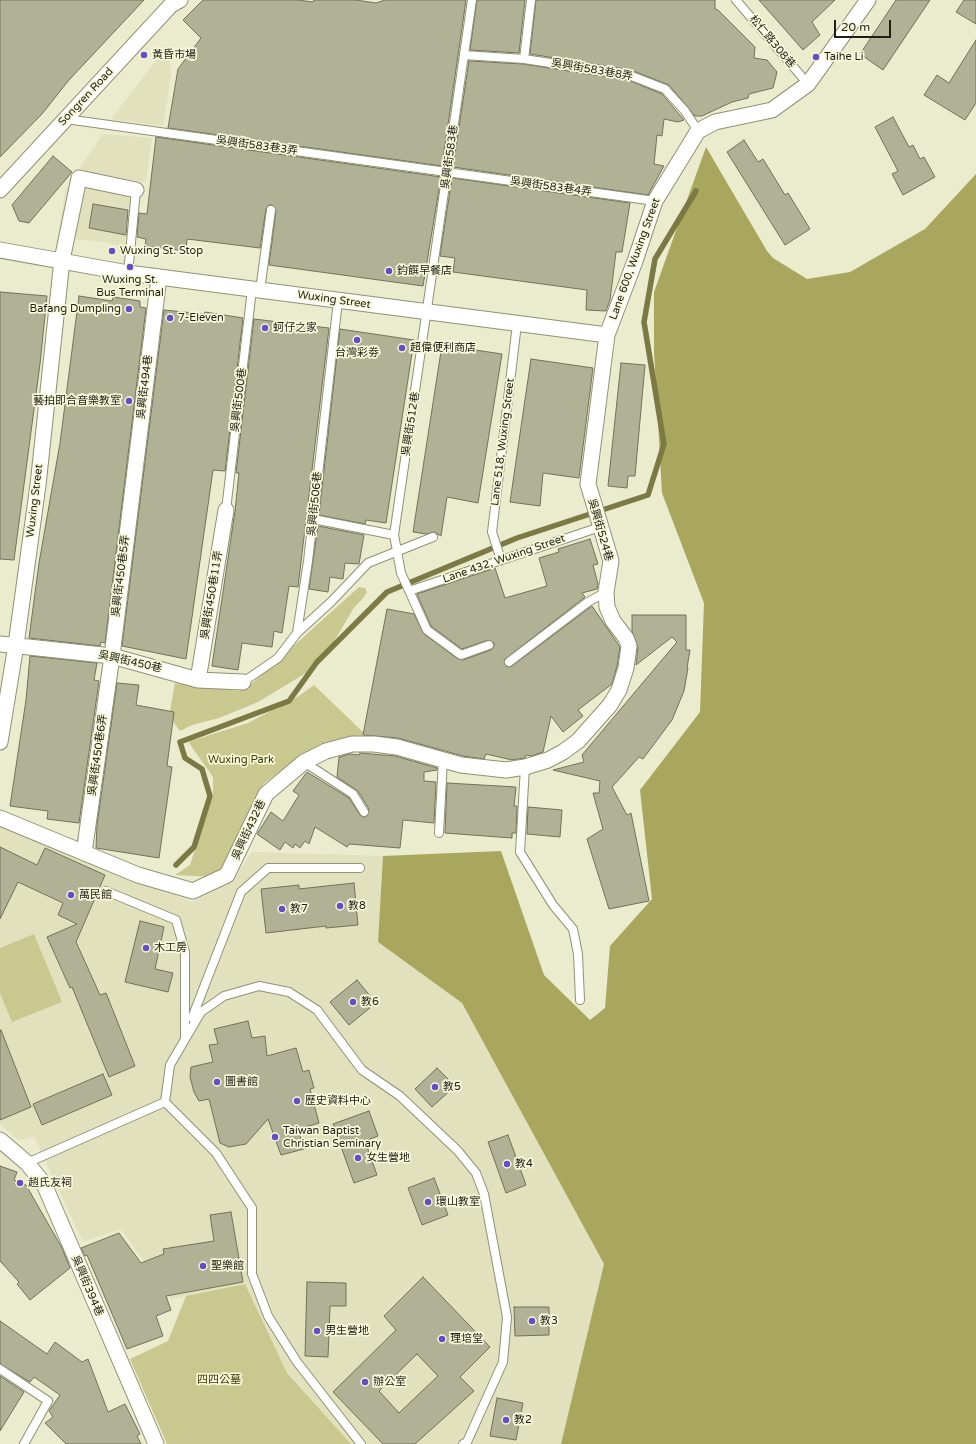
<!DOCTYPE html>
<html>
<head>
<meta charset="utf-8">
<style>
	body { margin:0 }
	#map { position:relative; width:976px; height:1444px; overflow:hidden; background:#ebebce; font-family:"Varela Round",sans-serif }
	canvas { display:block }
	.scale { position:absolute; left:834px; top:20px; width:57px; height:18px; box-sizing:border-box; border:2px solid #1e1e14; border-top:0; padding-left:5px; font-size:12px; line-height:14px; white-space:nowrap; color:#1e1e14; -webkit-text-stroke:3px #f8f8db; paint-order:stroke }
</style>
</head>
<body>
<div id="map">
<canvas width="976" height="1444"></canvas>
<div class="scale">20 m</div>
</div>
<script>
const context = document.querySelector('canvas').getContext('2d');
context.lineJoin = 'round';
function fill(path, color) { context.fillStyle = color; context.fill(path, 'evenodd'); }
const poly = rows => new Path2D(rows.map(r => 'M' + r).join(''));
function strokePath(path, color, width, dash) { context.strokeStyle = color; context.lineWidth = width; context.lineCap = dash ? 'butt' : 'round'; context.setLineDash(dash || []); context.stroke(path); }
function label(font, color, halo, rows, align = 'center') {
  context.font = font + ' "Varela Round","Noto Sans TC",sans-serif'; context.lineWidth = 3.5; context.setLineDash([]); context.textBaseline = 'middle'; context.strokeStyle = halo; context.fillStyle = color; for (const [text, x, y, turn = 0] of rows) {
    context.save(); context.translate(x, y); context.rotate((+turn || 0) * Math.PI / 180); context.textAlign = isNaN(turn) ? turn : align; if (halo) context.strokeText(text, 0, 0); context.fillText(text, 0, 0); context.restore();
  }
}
fill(poly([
	[168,45,171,76,163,126,111,119],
	[103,134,152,138,146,182,132,180,124,247,104,242,58,237,65,192,85,160],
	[0,828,192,902,232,882,252,852,383,856,378,942,462,1003,604,1264,561,1444,351,1444,287,1373,245,1284,171,1299,121,1229,83,1242,34,1137,21,1140,13,1136,0,1124]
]), '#e1e1bd');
fill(poly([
	[359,587,365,588,367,592,364,597,353,609,328,652,306,673,258,702,219,718,192,725,180,731,169,716,175,683,238,691,248,687],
	[314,685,366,735,347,737,326,742,304,753,263,784,260,799,248,828,215,877,175,875,190,865,213,795,213,777,189,743,191,741,248,723,299,696],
	[34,934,62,1002,12,1022,0,993,0,948],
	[245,1284,287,1373,351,1444,167,1444,130,1359,168,1341,186,1296]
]), '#c9c88f');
fill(poly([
	[706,147,767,251,773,258,807,279,850,272,925,229,976,174,976,1444,561,1444,604,1264,462,1003,378,942,383,856,501,851,544,975,590,1020,605,1008,610,946,652,899,640,790,700,712,704,603,662,493,654,351,654,292]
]), '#a9a75e');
strokePath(poly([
	[176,865,194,847,210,796,202,769,185,758,180,742,289,701,317,662,387,592,517,538,648,495,664,444,644,322,655,259,696,191]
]), '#7b7a44', 5.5);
const building = poly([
	[0,0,144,0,69,80,42,114,0,157,0,0],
	[203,0,298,0,313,2,314,0,356,0,376,3,385,0,466,0,442,166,168,128,178,69,201,38,183,20,203,0],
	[477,0,525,0,519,53,470,50,477,0],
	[536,0,715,0,715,9,718,10,755,47,754,58,767,60,777,72,773,88,749,94,748,98,732,102,702,116,695,116,669,85,631,70,530,54,536,0],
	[759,0,835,0,812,22,820,35,803,50,759,0],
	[896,0,930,0,883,70,860,54,896,0],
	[964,0,976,0,976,24,956,12,964,0],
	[976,40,976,103,965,120,924,95,937,75,949,83,976,40],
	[469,61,523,64,628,80,662,94,684,120,678,122,664,119,662,136,657,135,654,164,664,166,648,195,453,167,469,61],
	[893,117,909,147,913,145,920,159,924,157,935,177,903,195,892,174,898,171,875,127,893,117],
	[156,137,441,177,423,286,269,265,276,211,272,205,269,205,266,209,260,248,187,239,186,251,145,246,146,239,137,237,139,213,147,214,156,137],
	[744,140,758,162,763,159,785,195,788,193,810,229,785,245,727,152,744,140],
	[53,156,72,172,29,223,19,221,12,205,53,156],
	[452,178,630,203,622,252,616,252,610,300,606,311,586,310,587,290,453,272,455,258,440,256,452,178],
	[93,204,128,210,126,235,89,228,93,204],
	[0,292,47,296,40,364,14,560,0,559,0,292],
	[79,296,112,301,113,297,140,301,140,307,146,308,105,643,101,642,100,646,29,638,39,563,60,443,79,296],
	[164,310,204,314,205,312,243,318,225,471,213,470,186,659,122,646,164,310],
	[254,319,329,328,298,587,289,586,282,633,274,631,272,647,242,643,238,670,212,666,235,511,239,473,236,473,254,319],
	[340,329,414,340,386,523,366,520,365,524,319,515,340,329],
	[442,345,502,354,478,503,447,497,441,536,434,532,427,534,413,532,442,345],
	[531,359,593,368,579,478,543,473,540,506,510,502,531,359],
	[621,363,645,365,635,476,628,476,627,488,608,486,621,363],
	[318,526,364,535,359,564,345,563,343,579,330,577,328,592,309,589,318,526],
	[590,539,598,564,593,565,598,584,597,589,582,593,585,597,504,660,507,667,512,666,592,606,620,647,617,666,612,684,578,710,583,716,563,732,551,716,543,752,531,756,526,755,525,758,512,760,486,754,484,759,463,756,398,738,363,735,387,609,414,614,424,634,458,659,463,660,491,650,494,646,494,643,488,640,462,649,431,626,417,594,495,568,505,598,547,586,539,558,559,552,558,549,590,539],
	[632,615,686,615,686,650,690,650,687,668,688,668,684,691,672,720,643,759,639,757,612,787,627,815,631,813,649,901,609,909,587,839,603,829,593,793,599,793,600,781,553,770,584,762,582,755,677,642,672,637,636,665,638,647,632,631,632,615],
	[30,656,97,663,94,680,99,681,79,823,47,819,48,811,10,806,26,700,30,656],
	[117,683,139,685,136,705,174,712,167,766,172,767,159,858,96,848,97,825,117,683],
	[360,753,395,756,437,768,437,770,424,772,424,781,436,782,434,823,403,820,400,848,349,844,347,847,315,827,309,844,305,841,300,848,295,844,293,848,285,842,280,850,257,834,271,812,283,821,299,795,293,791,307,772,349,798,360,815,364,817,367,816,369,809,358,791,337,777,339,757,350,754,359,755,360,753],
	[447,783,516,787,514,806,517,806,516,833,512,833,512,838,445,833,447,783],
	[528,807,562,810,560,837,527,834,528,807],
	[0,847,37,865,45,848,105,875,76,942,100,995,106,993,135,1066,109,1077,72,987,70,988,47,937,77,924,58,915,63,903,18,882,0,919,0,847],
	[354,883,358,925,326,928,326,926,266,933,261,889,299,885,299,889,354,883],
	[140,921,164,927,155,969,173,973,168,992,125,982,140,921],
	[357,980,376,1003,349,1025,330,1002,357,980],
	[248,1021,252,1038,265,1036,267,1056,296,1048,303,1072,309,1070,314,1088,310,1089,319,1123,298,1129,304,1149,281,1155,268,1119,246,1144,229,1147,220,1143,209,1099,199,1101,194,1092,190,1077,191,1067,213,1062,209,1045,218,1044,214,1029,248,1021],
	[1,1030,31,1107,0,1120,0,1031,1,1030],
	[437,1068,455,1086,432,1107,415,1089,437,1068],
	[103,1074,112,1095,42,1125,33,1104,103,1074],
	[369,1111,378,1136,365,1141,377,1175,354,1183,333,1124,369,1111],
	[508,1135,526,1185,506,1193,488,1142,508,1135],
	[0,1166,17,1172,14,1180,26,1185,62,1248,70,1268,30,1300,17,1284,19,1282,0,1261,0,1166],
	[434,1178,448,1215,422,1225,408,1188,434,1178],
	[231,1212,243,1282,166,1296,171,1310,156,1316,163,1336,127,1349,87,1255,85,1256,81,1248,119,1233,141,1263,164,1254,163,1249,214,1241,210,1215,231,1212],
	[423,1277,490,1347,460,1377,474,1391,415,1444,383,1444,333,1392,396,1330,384,1316,423,1277],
	[417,1354,438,1376,399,1413,379,1391,417,1354],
	[307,1282,346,1283,346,1306,330,1306,328,1357,305,1356,307,1282],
	[514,1307,549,1307,549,1335,515,1336,514,1307],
	[0,1321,47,1354,55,1342,82,1362,88,1359,108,1412,125,1404,140,1434,137,1436,141,1444,66,1444,45,1423,53,1417,49,1411,60,1395,34,1377,30,1382,0,1364,0,1321],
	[0,1376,24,1392,0,1431,0,1376],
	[497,1398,523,1403,516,1440,490,1436,497,1398]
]);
fill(building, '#b0b195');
strokePath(building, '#727259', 1);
const service = poly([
	[472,0,394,535,401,573,427,630,461,655,489,645],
	[736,0,808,84],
	[464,55,524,59,629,75,665,89,685,111,698,131],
	[524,59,531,0],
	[66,119,655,201],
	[128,273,136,190],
	[260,290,271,210],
	[226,510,252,289],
	[313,519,394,535],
	[501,560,492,532,517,324],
	[409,591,600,527],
	[297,633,332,601,368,563,433,537],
	[509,662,588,602,606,592],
	[243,682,278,658,297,633,308,561,338,301],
	[304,762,353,794,364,812],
	[525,767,520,852,553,905,573,929,578,954,580,1000],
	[439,833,443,760],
	[106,891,176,920,185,952,185,1037],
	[192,1018,241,892,268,868,360,868],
	[27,1163,165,1102],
	[0,1369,48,1401,24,1444],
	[361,1444,297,1362,268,1316,252,1274,252,1208,216,1153,165,1102,170,1065,201,1012,224,996,259,986,289,992,317,1010,362,1070,400,1096,458,1151,476,1173,484,1194,507,1317,503,1362,467,1442,463,1444]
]);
const minor = poly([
	[0,190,171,5,180,0],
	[0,250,128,273,607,335],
	[0,644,112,656,198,680,243,682],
	[198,680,226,510],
	[0,742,16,645,38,485,62,260,79,178,136,190],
	[0,818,138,875,193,891,227,875,266,794,304,762,326,751,352,744,374,744,397,747,461,765,506,770,525,767,548,760,563,752,578,741,610,705,619,690,626,668,629,646,626,638,613,621,607,607,606,592,611,561,588,484,607,335,635,261,655,201,698,131,715,122,772,110,808,84,868,0],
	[84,853,112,656,159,277],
	[0,1140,27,1163,44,1184,156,1444]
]);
strokePath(service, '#919176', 10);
strokePath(minor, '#919176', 17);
strokePath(service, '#fff', 8);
strokePath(minor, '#fff', 15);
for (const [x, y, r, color] of [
	[144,55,4,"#664dc6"],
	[816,57,4,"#664dc6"],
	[112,251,4,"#664dc6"],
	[130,267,4,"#664dc6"],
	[389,271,4,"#664dc6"],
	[129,309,4,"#664dc6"],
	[170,318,4,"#664dc6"],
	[265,328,4,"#664dc6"],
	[357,340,4,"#664dc6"],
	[402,348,4,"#664dc6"],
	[129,401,4,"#664dc6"],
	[71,895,4,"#664dc6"],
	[340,906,4,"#664dc6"],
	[282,909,4,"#664dc6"],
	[146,948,4,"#664dc6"],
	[353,1002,4,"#664dc6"],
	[217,1082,4,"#664dc6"],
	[435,1087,4,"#664dc6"],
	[297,1101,4,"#664dc6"],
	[275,1137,4,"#664dc6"],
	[358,1158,4,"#664dc6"],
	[507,1164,4,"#664dc6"],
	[20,1183,4,"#664dc6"],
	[428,1202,4,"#664dc6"],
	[203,1266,4,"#664dc6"],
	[532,1321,4,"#664dc6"],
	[317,1331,4,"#664dc6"],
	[442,1339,4,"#664dc6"],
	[365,1382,4,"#664dc6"],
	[506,1420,4,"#664dc6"]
]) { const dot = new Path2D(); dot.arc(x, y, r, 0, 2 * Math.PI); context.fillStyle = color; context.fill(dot); strokePath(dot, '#f8f8db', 1.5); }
label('11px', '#1e1e14', '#f8f8db', [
	["松仁路308巷",772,42,50],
	["吳興街583巷8弄",592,70,10],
	["Songren Road",86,97,-47],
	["吳興街583巷3弄",257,146,8],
	["吳興街583巷",450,157,-82],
	["吳興街583巷4弄",551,187,8],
	["Lane 600, Wuxing Street",635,259,-70],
	["Wuxing Street",334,300,8],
	["吳興街494巷",145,387,-83],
	["吳興街500巷",239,400,-83],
	["吳興街512巷",411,424,-81],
	["Lane 518, Wuxing Street",503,442,-83],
	["Wuxing Street",35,501,-83],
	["吳興街506巷",315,504,-84],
	["吳興街524巷",600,530,74],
	["Lane 432, Wuxing Street",504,559,-19],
	["吳興街450巷5弄",121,576,-83],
	["吳興街450巷11弄",212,595,-81],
	["吳興街450巷",130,662,13],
	["吳興街450巷6弄",98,755,-82],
	["吳興街432巷",249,830,-65],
	["吳興街394巷",87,1286,67]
]);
label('11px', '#1e1e14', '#f8f8db', [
	["黃昏市場",152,55],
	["Taihe Li",824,57],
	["Wuxing St. Stop",120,251],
	["鈞饌早餐店",397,271],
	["Wuxing St.",130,280,"center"],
	["Bus Terminal",130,293,"center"],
	["Bafang Dumpling",121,309,"right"],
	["7-Eleven",178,318],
	["蚵仔之家",273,328],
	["超偉便利商店",410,348],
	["台灣彩劵",357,353,"center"],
	["藝拍即合音樂教室",121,401,"right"],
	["萬民館",79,895],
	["教8",348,906],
	["教7",290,909],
	["木工房",154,948],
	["教6",361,1002],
	["圖書館",225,1082],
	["教5",443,1087],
	["歷史資料中心",305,1101],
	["Taiwan Baptist",283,1131],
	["Christian Seminary",283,1144],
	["女生營地",366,1158],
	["教4",515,1164],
	["趙氏友祠",28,1183],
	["環山教室",436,1202],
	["聖樂館",211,1266],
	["教3",540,1321],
	["男生營地",325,1331],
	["理培堂",450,1339],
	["辦公室",373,1382],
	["教2",514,1420]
], 'left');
label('11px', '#3e3c00', '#f8f8db', [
	["Wuxing Park",241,760],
	["四四公墓",219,1380]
]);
</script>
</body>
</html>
